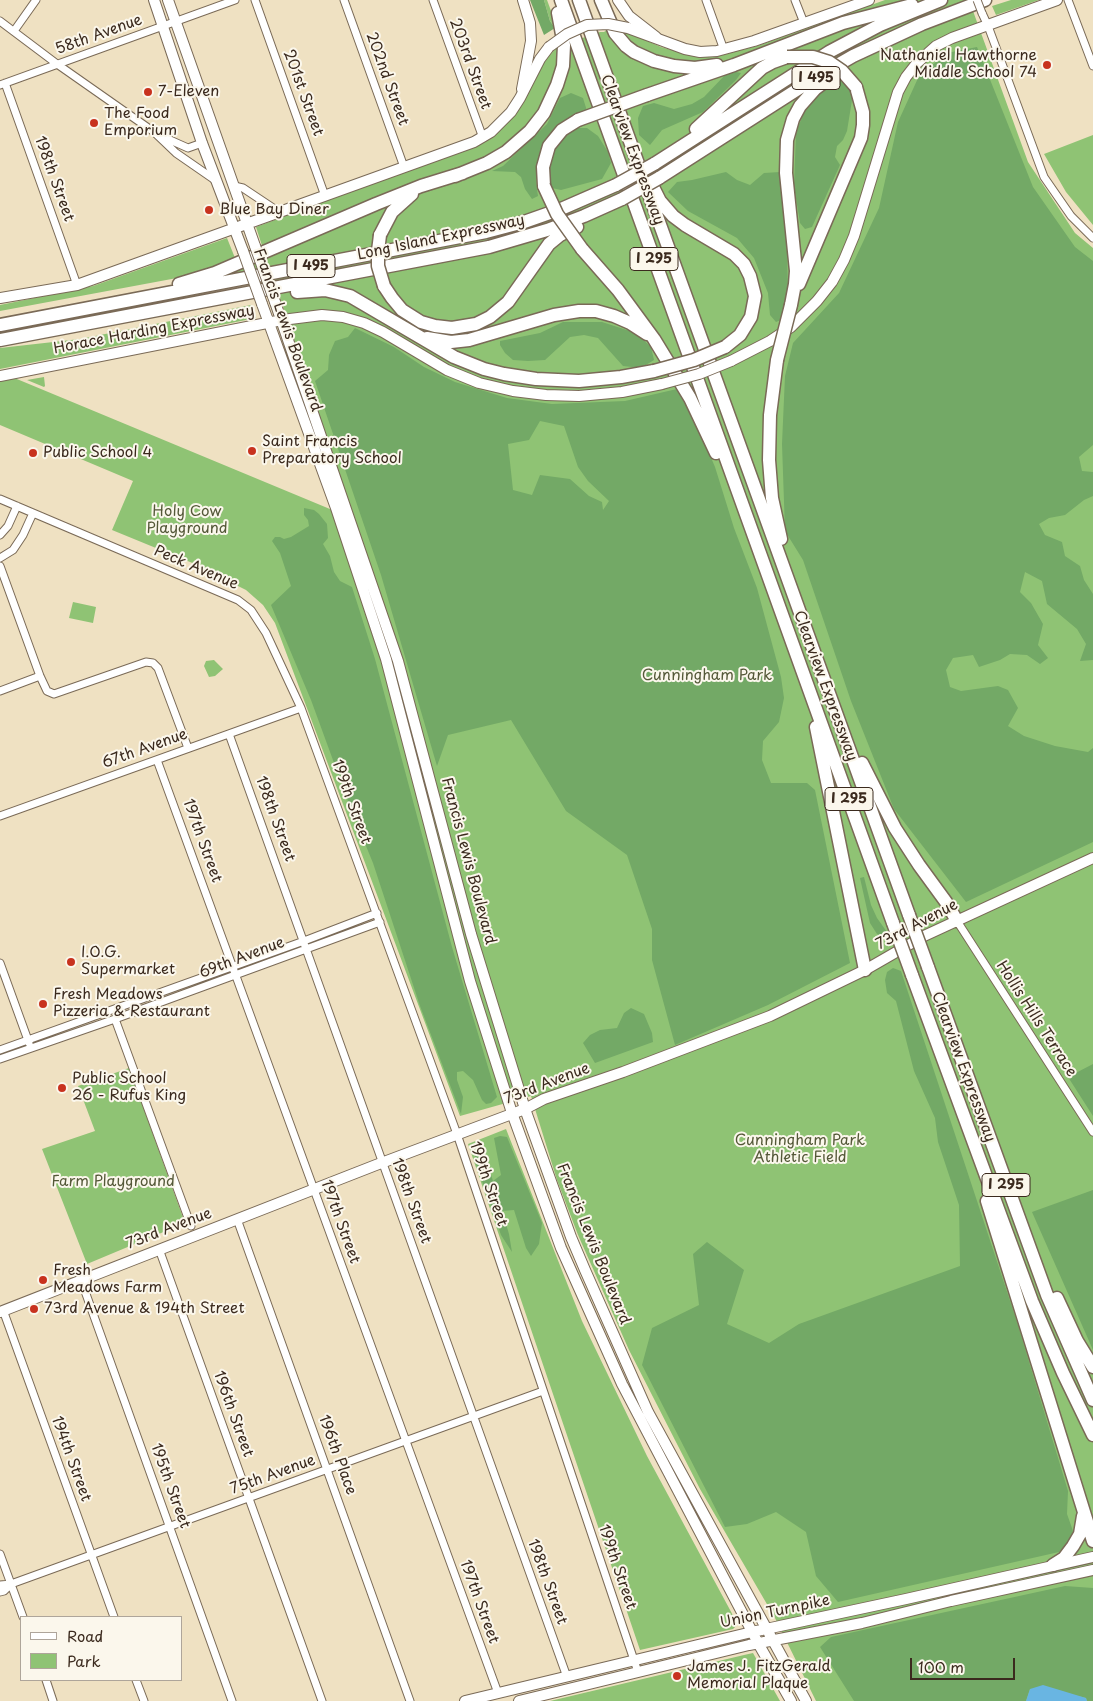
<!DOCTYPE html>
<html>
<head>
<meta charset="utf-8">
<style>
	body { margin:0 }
	#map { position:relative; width:1093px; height:1701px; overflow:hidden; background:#efe1c2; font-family:"Playpen Sans",sans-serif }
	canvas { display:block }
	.legend { position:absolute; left:20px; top:1616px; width:162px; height:65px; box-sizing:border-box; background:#fbf7ec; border:1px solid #aea59a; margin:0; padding:6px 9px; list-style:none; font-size:15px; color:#3b2a1e }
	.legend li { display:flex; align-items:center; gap:10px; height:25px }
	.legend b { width:25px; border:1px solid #aea59a }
	.scale { position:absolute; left:910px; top:1658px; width:105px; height:22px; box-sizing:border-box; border:2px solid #3b2a1e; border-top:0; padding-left:6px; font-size:15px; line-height:18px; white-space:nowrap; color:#3b2a1e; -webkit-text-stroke:4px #fbf7ec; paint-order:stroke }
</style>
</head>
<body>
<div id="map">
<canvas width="1093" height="1701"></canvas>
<ul class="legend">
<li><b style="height:6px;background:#fff"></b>Road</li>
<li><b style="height:14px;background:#8fc374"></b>Park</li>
</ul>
<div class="scale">100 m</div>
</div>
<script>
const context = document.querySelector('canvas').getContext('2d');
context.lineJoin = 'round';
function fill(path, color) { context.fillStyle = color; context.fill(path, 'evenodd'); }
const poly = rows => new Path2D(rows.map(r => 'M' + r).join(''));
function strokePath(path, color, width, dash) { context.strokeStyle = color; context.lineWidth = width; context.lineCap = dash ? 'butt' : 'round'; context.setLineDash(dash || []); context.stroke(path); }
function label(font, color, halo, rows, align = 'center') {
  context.font = font + ' "Playpen Sans",sans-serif'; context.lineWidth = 4; context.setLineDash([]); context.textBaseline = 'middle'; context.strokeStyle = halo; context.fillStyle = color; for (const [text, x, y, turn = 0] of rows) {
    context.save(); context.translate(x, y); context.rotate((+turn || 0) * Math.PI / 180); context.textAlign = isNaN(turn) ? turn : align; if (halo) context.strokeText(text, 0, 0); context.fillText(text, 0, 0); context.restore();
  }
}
fill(poly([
	[544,0,547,0,557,27,568,43,600,32,604,32,607,30,629,33,661,47,696,57,715,57,757,46,885,0,969,0,1028,162,1075,233,1093,248,1093,1701,816,1701,775,1618,700,1489,629,1350,578,1235,557,1180,531,1096,460,1116,275,623,263,605,246,590,212,573,212,571,112,530,133,481,0,425,0,372,354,519,270,268,230,274,235,268,265,255,256,227,483,142,540,66,557,47,555,28,550,21],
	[1011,0,1039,0,996,15,992,6],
	[1093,135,1093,225,1066,192,1044,154],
	[227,238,235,258,216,267,177,278,0,311,0,305,93,286],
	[251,305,256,318,0,369,0,348,80,339],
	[44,377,45,386,44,387,27,380],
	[73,602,96,607,93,623,69,618],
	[214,660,223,669,215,676,209,677,204,666,206,661],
	[129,1068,185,1223,87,1264,42,1149,95,1131,78,1086],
	[506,1129,582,1321,647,1456,736,1621,736,1626,733,1629,640,1650,468,1144],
	[753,1653,780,1701,550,1701,744,1655]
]), '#8fc374');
fill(poly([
	[530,0,544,0,550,21,555,28,544,35],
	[977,47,1033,187,1075,247,1093,261,1093,445,1079,457,1082,471,1093,472,1093,496,1084,500,1065,515,1049,518,1039,524,1045,535,1062,542,1065,556,1080,566,1084,580,1093,594,1093,660,1080,661,1086,644,1077,629,1047,604,1042,581,1025,572,1020,592,1031,603,1043,624,1038,645,1048,658,1040,664,1027,655,1010,654,1000,660,979,667,973,655,953,658,946,670,950,687,961,691,998,686,1008,690,1018,708,1008,726,1024,736,1055,746,1088,752,1093,748,1093,842,966,902,894,809,851,701,803,560,785,531,782,444,785,376,793,343,839,293,879,208,898,122,919,76,947,53],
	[732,71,741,73,736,80,703,112,662,130,650,145,639,135,638,118,643,106,654,103,674,109,692,104,704,97,726,74],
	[837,79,846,84,853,94,847,131,843,140,837,146,835,157,840,165,812,227,805,229,800,223,794,186,796,132,806,108,824,87],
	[571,93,583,98,587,111,544,144,538,159,536,182,538,196,532,199,525,189,521,177,515,172,492,171,503,166,547,124,560,98],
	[575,128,587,128,598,136,608,152,611,163,602,179,561,190,552,188,548,177,550,152,565,134],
	[726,172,737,180,750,185,764,173,780,172,787,251,788,290,781,320,776,322,770,315,768,293,754,258,737,238,688,211,668,192,677,182,692,180],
	[563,322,602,322,636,333,651,347,654,360,641,368,623,366,598,338,584,335,570,337,545,360,528,361,513,360,505,353,500,345,500,341,540,333],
	[355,328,394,347,424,367,455,382,507,398,552,404,625,401,677,389,697,425,715,467,734,528,757,588,781,677,784,698,779,722,763,741,762,760,771,783,807,783,815,790,850,963,768,1005,675,1045,652,960,652,929,627,855,566,811,511,720,448,735,437,766,381,575,315,381,328,370,329,355,335,341,348,337],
	[540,421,564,426,578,467,588,481,609,501,603,510,602,502,589,496,570,479,540,475,532,495,513,490,508,444,529,440],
	[304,508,314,510,319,514,327,524,328,538,323,544,330,556,334,572,340,581,352,587,375,659,452,947,497,1097,491,1103,486,1104,482,1100,473,1080,463,1071,457,1072,457,1080,463,1097,461,1114,420,1006,373,863,352,812,311,700,271,605,291,586,280,553,272,541,275,537,280,537,284,539,291,537,309,526,308,520,304,515],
	[864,877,871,905,877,918,887,932,886,939,877,934,870,923,860,878],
	[893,968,901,971,1017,1322,1068,1491,1067,1514,1073,1531,1068,1544,1059,1552,838,1602,816,1576,806,1532,776,1512,747,1524,725,1527,642,1365,652,1328,699,1305,693,1254,707,1242,744,1270,727,1324,769,1343,799,1324,960,1266,959,1205,938,1142,935,1118,914,1071,896,1001,887,993,885,980,887,972],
	[631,1008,644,1014,652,1033,653,1042,595,1063,583,1043,590,1035,600,1030,617,1028,624,1013],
	[1093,1064,1093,1116,1068,1077],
	[500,1136,507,1137,542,1223,539,1244,531,1256,526,1248,514,1210,502,1211,509,1234,512,1252,501,1235,475,1161,475,1149,482,1146,493,1181,501,1175,494,1138],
	[1093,1190,1093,1350,1032,1212],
	[1065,1586,1093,1588,1093,1701,1087,1701,1086,1698,1065,1693,1030,1689,1026,1701,854,1701,820,1647,831,1637]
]), '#73a966');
fill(poly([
	[1043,1685,1086,1698,1087,1701,1026,1701,1030,1689]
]), '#69b5e2');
const street = poly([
	[255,0,325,196],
	[344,0,404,167],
	[433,0,483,138],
	[706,0,724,50],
	[795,0,804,23],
	[1068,0,1093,66],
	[982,13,988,26,1044,177,1071,216,1093,238],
	[0,21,57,64,154,132,176,153,215,180],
	[14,31,36,0],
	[5,83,77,285],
	[0,85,235,0],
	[161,136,188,148,202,143],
	[234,186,243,188,279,212],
	[0,499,238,600,251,610,266,633,301,708,457,1134,638,1672],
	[0,535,8,526,17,506],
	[0,558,13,550,23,535,33,513],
	[0,566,40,676,47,691,54,694,146,662,153,663,158,668,188,748],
	[0,691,40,676],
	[229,734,567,1677],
	[157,760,498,1693],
	[0,816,301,708],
	[957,921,1093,1132],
	[0,963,29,1043],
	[115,1019,191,1226],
	[0,1050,304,941,377,913],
	[0,1059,115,1019,380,922],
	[237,1219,410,1701],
	[159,1249,322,1701],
	[81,1280,232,1701],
	[3,1310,114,1617],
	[0,1554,23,1617],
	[0,1585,11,1584,543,1391],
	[0,1592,4,1591,11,1584],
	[46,1680,53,1701],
	[136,1680,144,1701]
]);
const secondary = poly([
	[618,0,629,16,656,37],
	[522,89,531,41,530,23,523,0],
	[0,1312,376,1165,525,1109,544,1099,623,1072,770,1016,865,970,924,936,1093,858]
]);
const primary = poly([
	[154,0,202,143,243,251],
	[168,0,255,246],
	[628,28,685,49,700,52,717,51,754,41,869,0],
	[0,298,77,285,474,142,491,132,511,112,520,98,540,59,549,47],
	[275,302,398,661,471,934,525,1109,571,1237,585,1270,648,1412,806,1701],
	[262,304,336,508,386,659,470,981,512,1113,561,1248,622,1384,758,1643,791,1701],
	[731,361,770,341,791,327,817,301,832,282,844,260,854,236,898,92,906,77,917,63,936,46,952,38,1057,0],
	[0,376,282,320,322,315,343,317,364,323,383,332,447,370,479,383,513,391,546,395,579,396,622,392,662,384],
	[465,1701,752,1632,906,1599,1093,1557],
	[519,1701,749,1645,862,1623,951,1601,1093,1570]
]);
const highway = poly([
	[561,0,893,923],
	[579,0,909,915],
	[601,0,615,33,626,46,634,52,654,61,674,66,695,68,717,65],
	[647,95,734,65,843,23,912,5],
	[696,129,762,68,773,62,787,57],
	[654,164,829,52,880,25,941,0],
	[455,176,487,163,506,152,530,131,544,113,557,85,563,66,564,45,558,13],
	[659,178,820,75,853,56,922,24,985,0],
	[544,186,543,167,549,146,562,130,578,120],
	[653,187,660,201,673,216,685,225,734,254,744,264,750,276,755,296,751,317,740,335,725,347],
	[380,235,392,212,412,194],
	[582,249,618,290,654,339,690,398,716,453],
	[179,284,215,273,376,204,421,186,463,173],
	[799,284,861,138,863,125,863,112,856,87],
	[384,286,392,298,402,310,421,322,435,326,452,328,476,324,490,317,508,302,549,244,560,235,577,227],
	[297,292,325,290,350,296,454,357,484,369,504,374,536,379,579,381,621,377,654,371],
	[791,305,795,284,796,271,786,173,787,140,793,119,800,106,815,89,827,80],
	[0,325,486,232,524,222,561,209,616,185],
	[427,338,451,342,469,340,554,315,579,311,596,311,614,316,630,323,647,334],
	[0,340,489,247,547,230,584,216,622,199],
	[777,360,770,415,769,460,772,498,781,539],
	[816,727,865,970],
	[862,763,895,828,919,865,946,902,957,921],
	[928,967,1047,1295,1093,1400],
	[912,975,1032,1301,1063,1373,1093,1435],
	[987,1201,1093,1541],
	[1057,1298,1077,1341,1093,1367],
	[1053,1565,1064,1558,1073,1546,1080,1534,1083,1516]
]);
strokePath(street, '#7a6a57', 9);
strokePath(secondary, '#7a6a57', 12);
strokePath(primary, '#7a6a57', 12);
strokePath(highway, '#7a6a57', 15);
strokePath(street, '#fff', 7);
strokePath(secondary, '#fff', 10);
strokePath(primary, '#fff', 10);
strokePath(highway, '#fff', 12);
const streetBridge = poly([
	[977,0,982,13]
]);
const primaryBridge = poly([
	[549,47,567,34,587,25,608,24,628,28],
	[255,246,275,302],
	[243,251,262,304],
	[662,384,699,374,731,361]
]);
const highwayBridge = poly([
	[787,57,813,57,829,62,842,71,856,87],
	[578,120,647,95],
	[616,185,654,164],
	[544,186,557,214,582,249],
	[622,199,659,178],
	[380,235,378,251,378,266,384,286],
	[777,360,791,305],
	[654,371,694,360,725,347],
	[909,915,928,967],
	[893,923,912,975]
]);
strokePath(streetBridge, '#7a6a57', 9, []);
strokePath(primaryBridge, '#7a6a57', 12, []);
strokePath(highwayBridge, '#7a6a57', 15, []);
strokePath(streetBridge, '#fff', 7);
strokePath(primaryBridge, '#fff', 10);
strokePath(highwayBridge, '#fff', 12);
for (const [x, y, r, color] of [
	[1047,65,5,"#c8321e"],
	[148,92,5,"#c8321e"],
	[94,123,5,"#c8321e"],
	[209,210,5,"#c8321e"],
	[252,451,5,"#c8321e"],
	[33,453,5,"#c8321e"],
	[71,962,5,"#c8321e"],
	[43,1004,5,"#c8321e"],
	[62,1088,5,"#c8321e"],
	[43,1280,5,"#c8321e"],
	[34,1309,5,"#c8321e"],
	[677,1676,5,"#c8321e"]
]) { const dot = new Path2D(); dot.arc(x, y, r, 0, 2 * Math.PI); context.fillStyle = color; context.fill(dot); strokePath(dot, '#fbf7ec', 2); }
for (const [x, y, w] of [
	[816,78,48],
	[654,259,48],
	[311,266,48],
	[849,799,48],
	[1006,1185,48]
]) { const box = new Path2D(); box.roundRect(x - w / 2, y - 11.5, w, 23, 4); context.fillStyle = '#fbf7ec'; context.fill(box); strokePath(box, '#3b2a1e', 1); }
label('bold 14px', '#3b2a1e', null, [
	["I 495",816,78],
	["I 295",654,259],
	["I 495",311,266],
	["I 295",849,799],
	["I 295",1006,1185]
]);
label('15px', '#3b2a1e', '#fbf7ec', [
	["58th Avenue",99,35,-20],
	["203rd Street",470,64,70],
	["202nd Street",387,79,70],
	["201st Street",303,93,70],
	["Clearview Expressway",632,150,70],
	["198th Street",54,179,70],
	["Long Island Expressway",441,238,-12],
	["Horace Harding Expressway",154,330,-11],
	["Francis Lewis Boulevard",287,330,70],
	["Peck Avenue",196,568,23],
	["Clearview Expressway",825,686,70],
	["67th Avenue",145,749,-20],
	["199th Street",351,802,70],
	["198th Street",275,819,70],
	["197th Street",202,841,70],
	["Francis Lewis Boulevard",468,861,75],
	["73rd Avenue",917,925,-28],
	["69th Avenue",242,958,-21],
	["Hollis Hills Terrace",1036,1019,57],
	["Clearview Expressway",963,1067,70],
	["73rd Avenue",547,1084,-21],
	["199th Street",488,1184,71],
	["198th Street",411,1201,70],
	["197th Street",340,1222,70],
	["73rd Avenue",169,1229,-21],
	["Francis Lewis Boulevard",593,1244,68],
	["196th Street",233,1414,70],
	["196th Place",337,1455,70],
	["194th Street",71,1459,70],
	["75th Avenue",273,1475,-20],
	["195th Street",170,1486,70],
	["199th Street",617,1567,71],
	["198th Street",547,1582,70],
	["197th Street",479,1602,70],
	["Union Turnpike",775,1612,-12]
]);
label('15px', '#3b2a1e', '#fbf7ec', [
	["Nathaniel Hawthorne",1037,56,"right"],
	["Middle School 74",1037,73,"right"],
	["7-Eleven",158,92],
	["The Food",104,114],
	["Emporium",104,131],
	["Blue Bay Diner",219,210],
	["Saint Francis",262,442],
	["Preparatory School",262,459],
	["Public School 4",43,453],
	["I.O.G.",81,953],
	["Supermarket",81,970],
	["Fresh Meadows",53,995],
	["Pizzeria & Restaurant",53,1012],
	["Public School",72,1079],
	["26 - Rufus King",72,1096],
	["Fresh",53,1271],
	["Meadows Farm",53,1288],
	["73rd Avenue & 194th Street",44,1309],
	["James J. FitzGerald",687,1667],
	["Memorial Plaque",687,1684]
], 'left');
label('15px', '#545838', '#fbf7ec', [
	["Holy Cow",187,512],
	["Playground",187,529],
	["Cunningham Park",707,676],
	["Cunningham Park",800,1141],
	["Athletic Field",800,1158],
	["Farm Playground",113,1182]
]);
</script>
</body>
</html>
